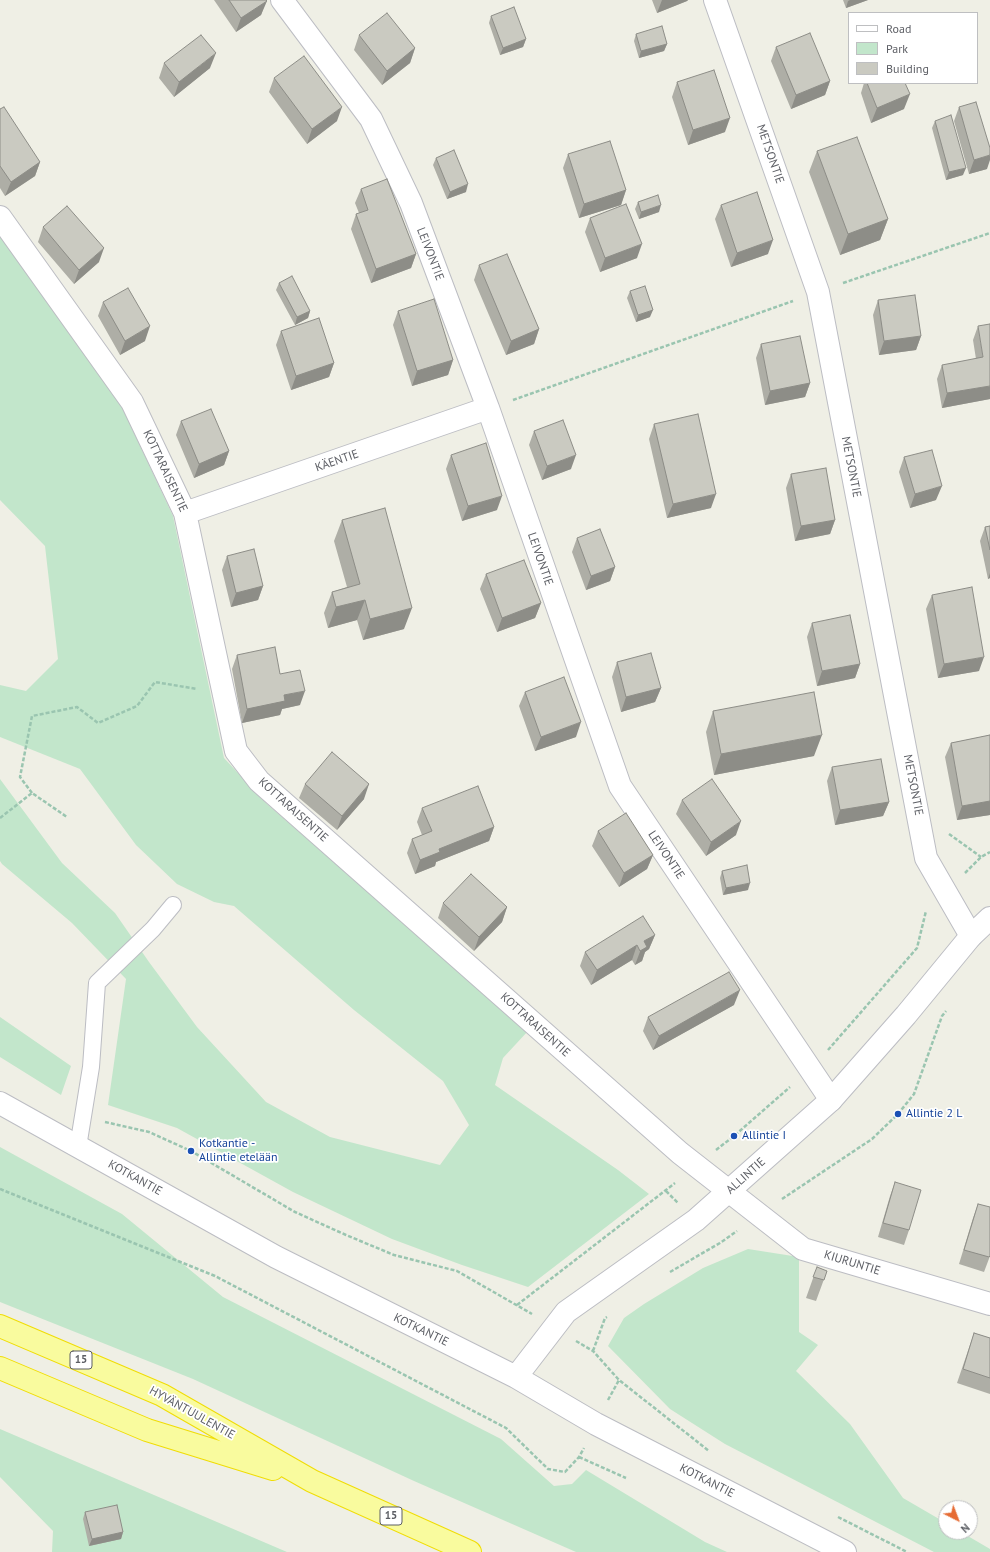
<!DOCTYPE html>
<html>
<head>
<meta charset="utf-8">
<style>
	body { margin:0 }
	#map { position:relative; width:990px; height:1552px; overflow:hidden; background:#efefe5; font-family:"PT Sans",sans-serif }
	canvas { display:block }
	.legend { position:absolute; left:848px; top:12px; width:130px; height:72px; box-sizing:border-box; background:#fff; border:1px solid #bebfc1; margin:0; padding:5px 7px; list-style:none; font-size:12px; color:#5d5f65 }
	.legend li { display:flex; align-items:center; gap:8px; height:20px }
	.legend b { width:20px; border:1px solid #bebfc1 }
	.north { position:absolute; left:938px; top:1500px; width:40px; height:40px; box-sizing:border-box; background:#fff; border:1px solid #bebfc1; border-radius:50%; rotate:138deg; font-size:11px; font-weight:700; line-height:16px; text-align:center; color:#5d5f65 }
	.north::after { content:''; display:block; margin:auto; width:14px; height:18px; background:#e66c34; clip-path:polygon(50% 0,100% 100%,50% 72%,0 100%) }
</style>
</head>
<body>
<div id="map">
<canvas width="990" height="1552"></canvas>
<ul class="legend">
<li><b style="height:5px;background:#fff"></b>Road</li>
<li><b style="height:11px;background:#c2e6cb"></b>Park</li>
<li><b style="height:11px;background:#cacac1"></b>Building</li>
</ul>
<div class="north">N</div>
</div>
<script>
const context = document.querySelector('canvas').getContext('2d');
context.lineJoin = 'round';
function fill(path, color) { context.fillStyle = color; context.fill(path, 'evenodd'); }
const poly = rows => new Path2D(rows.map(r => 'M' + r).join(''));
function strokePath(path, color, width, dash) { context.strokeStyle = color; context.lineWidth = width; context.lineCap = dash ? 'butt' : 'round'; context.setLineDash(dash || []); context.stroke(path); }
function label(font, color, halo, rows, align = 'center') {
  context.font = font + ' "PT Sans",sans-serif'; context.lineWidth = 3.5; context.setLineDash([]); context.textBaseline = 'middle'; context.strokeStyle = halo; context.fillStyle = color; for (const [text, x, y, turn = 0] of rows) {
    context.save(); context.translate(x, y); context.rotate((+turn || 0) * Math.PI / 180); context.textAlign = isNaN(turn) ? turn : align; if (halo) context.strokeText(text, 0, 0); context.fillText(text, 0, 0); context.restore();
  }
}
fill(poly([
	[0,235,120,403,173,516,224,758,267,804,528,1031,503,1058,495,1085,618,1170,649,1194,528,1287,462,1265,392,1239,293,1192,177,1128,108,1105,126,979,72,923,2,864,0,861,0,779,62,863,115,913,149,962,197,1027,266,1102,330,1137,440,1165,469,1125,443,1081,354,1010,234,906,214,902,177,884,136,845,80,769,0,737,0,685,26,691,58,659,45,546,0,500],
	[0,1017,71,1066,61,1095,0,1057],
	[0,1147,122,1214,223,1297,501,1439,554,1486,572,1484,586,1470,705,1542,727,1552,576,1552,414,1481,193,1379,0,1302],
	[748,1249,799,1257,799,1332,818,1345,796,1371,850,1424,903,1498,946,1523,946,1532,961,1532,990,1549,990,1552,934,1552,725,1444,670,1409,608,1346,624,1318,644,1304,703,1268],
	[0,1429,287,1552,52,1552,53,1531,0,1477]
]), '#c2e6cb');
const service = poly([
	[78,1147,91,1067,97,983,153,929,173,905]
]);
const minor = poly([
	[282,0,371,119,411,203,488,408,620,786,831,1100],
	[715,0,818,292,926,858,971,936],
	[0,217,132,402,185,513,236,751,259,781,680,1153,803,1249,990,1304],
	[185,513,488,408]
]);
const tertiary = poly([
	[0,1103,276,1257,516,1377,596,1424,845,1552],
	[516,1377,566,1312,696,1220,831,1100,906,1015,971,936,990,918]
]);
const trunk = poly([
	[0,1326,162,1395,312,1481,470,1552],
	[0,1368,147,1430,273,1469]
]);
strokePath(service, '#bcbdc3', 18);
strokePath(minor, '#bcbdc3', 24);
strokePath(tertiary, '#bcbdc3', 24);
strokePath(trunk, '#f0dd05', 24);
strokePath(poly([
	[843,283,990,233],
	[513,400,793,301],
	[32,793,20,777,32,716,77,707,98,723,137,706,155,682,197,689],
	[0,818,32,793,67,817],
	[949,834,981,857],
	[965,873,981,857,990,852],
	[828,1050,917,948,926,911],
	[105,1122,149,1132,191,1151,295,1212,346,1235,394,1255,457,1271,532,1314],
	[716,1150,734,1136,790,1087],
	[0,1189,215,1276,506,1428,548,1469,565,1472,579,1457,584,1448],
	[666,1191,678,1203],
	[782,1199,872,1139,898,1114,914,1094,942,1016,946,1011],
	[670,1272,720,1243,737,1231],
	[517,1305,675,1183],
	[576,1341,593,1351,619,1380,709,1451],
	[593,1351,605,1318,607,1317],
	[608,1400,619,1380],
	[579,1457,626,1478],
	[838,1517,907,1552]
]), '#9ac5b0', 2.5, [4, 2]);
strokePath(service, '#fff', 16);
strokePath(minor, '#fff', 22);
strokePath(tertiary, '#fff', 22);
strokePath(trunk, '#f9fb9e', 22);
fill(poly([
	[214,0,266,0,261,15,236,32],
	[652,0,688,0,687,1,657,13],
	[843,0,868,0,846,8],
	[491,16,526,39,523,47,500,55,489,23],
	[636,34,667,44,664,51,639,58,634,41],
	[359,35,415,48,410,63,382,85,354,50],
	[776,47,830,81,825,95,791,109,771,61],
	[164,63,210,68,174,97,159,78],
	[274,78,337,121,307,144,269,92],
	[677,82,725,132,688,145,672,97],
	[864,83,905,83,904,109,871,123,861,93],
	[959,107,987,169,969,174,954,121],
	[0,109,40,162,35,176,5,196,0,188],
	[935,121,963,175,946,180,932,128],
	[817,151,888,219,880,240,840,255,809,172],
	[568,154,626,190,621,205,579,218,563,168],
	[436,158,466,192,447,199,433,165],
	[361,189,416,254,411,268,371,283,351,229,356,214,359,213,355,203],
	[638,202,659,212,639,219,635,209],
	[721,205,768,254,731,267,715,219],
	[590,218,637,258,600,272,585,232],
	[43,227,99,262,74,284,38,242],
	[479,265,539,329,534,344,506,355,474,280],
	[279,283,310,311,308,318,295,325,276,290],
	[630,291,650,317,636,322,627,298],
	[878,300,921,336,916,350,879,355,873,315],
	[103,302,145,341,120,355,98,316],
	[398,311,453,360,448,375,412,386,393,325],
	[978,326,990,399,942,408,937,379,942,365,976,359,973,340],
	[281,331,334,363,329,377,291,390,276,345],
	[761,344,810,383,805,397,765,405,756,358],
	[181,421,229,451,224,465,194,478,176,435],
	[654,424,711,508,667,518,649,439],
	[534,431,571,469,542,480,529,445],
	[451,455,497,510,462,521,446,469],
	[904,457,936,500,910,508,899,472],
	[791,474,835,520,830,534,795,541,786,488],
	[342,520,404,629,363,640,357,620,328,628,324,613,332,592,347,587,334,541],
	[990,526,990,578,988,579,980,541,985,527],
	[577,538,615,567,610,581,586,590,572,552],
	[227,556,263,586,258,600,231,607,222,570],
	[486,574,541,603,535,618,497,632,480,589],
	[932,595,979,671,938,678,926,609],
	[812,623,860,664,855,678,817,686,807,637],
	[237,655,280,674,300,705,282,709,280,715,242,723,232,669],
	[617,662,661,688,655,702,621,712,612,677],
	[525,692,576,737,535,751,519,706],
	[713,711,814,756,714,775,706,732],
	[990,735,990,815,957,820,945,757,951,743],
	[832,767,889,802,883,816,835,825,827,781],
	[305,784,364,799,337,830,299,798],
	[682,800,736,835,706,856,676,814],
	[422,808,494,827,489,841,436,862,435,866,415,874,407,853,412,839,422,835,417,822],
	[598,831,653,855,647,869,619,887,592,846],
	[722,871,748,890,723,895,720,878],
	[443,903,507,907,502,922,474,951,438,918],
	[655,935,649,949,645,952,642,961,635,965,632,960,591,985,580,966,585,952],
	[734,1005,653,1050,643,1031,648,1017],
	[895,1182,909,1230,904,1245,878,1237,890,1196],
	[978,1204,990,1256,984,1272,959,1264,973,1218],
	[817,1267,827,1271,816,1301,806,1298],
	[974,1333,990,1338,990,1394,957,1383],
	[85,1512,123,1532,121,1539,89,1546,83,1519]
]), '#aeaea6');
fill(poly([
	[662,0,688,0,687,1,657,13],
	[850,0,868,0,846,8,848,1],
	[267,1,261,15,236,32,241,18],
	[526,39,523,47,500,55,503,48],
	[667,44,664,51,639,58,641,51],
	[415,48,410,63,382,85,387,71],
	[216,53,210,68,174,97,179,82],
	[830,81,825,95,791,109,796,95],
	[910,94,904,109,871,123,877,108],
	[342,107,337,121,307,144,312,129],
	[730,118,725,132,688,145,693,130],
	[990,155,990,160,987,169,969,174,974,160],
	[40,162,35,176,5,196,11,182],
	[966,168,963,175,946,180,949,172],
	[468,184,466,192,447,199,450,192],
	[626,190,621,205,579,218,584,204],
	[661,205,659,212,639,219,641,212],
	[888,219,880,240,840,255,848,234],
	[773,240,768,254,731,267,737,253],
	[642,244,637,258,600,272,605,258],
	[104,248,99,262,74,284,79,270],
	[416,254,411,268,371,283,376,269],
	[653,310,650,317,636,322,638,315],
	[310,311,308,318,295,325,297,317],
	[150,326,145,341,120,355,125,341],
	[539,329,534,344,506,355,511,341],
	[921,336,916,350,879,355,884,341],
	[453,360,448,375,412,386,417,371],
	[334,363,329,377,291,390,296,376],
	[810,383,805,397,765,405,770,391],
	[990,386,990,399,942,408,947,393],
	[229,451,224,465,194,478,199,464],
	[576,455,571,469,542,480,547,466],
	[942,486,936,500,910,508,915,494],
	[716,494,711,508,667,518,673,504],
	[502,496,497,510,462,521,468,506],
	[835,520,830,534,795,541,801,526],
	[615,567,610,581,586,590,591,576],
	[990,573,990,578,988,579],
	[263,586,258,600,231,607,236,593],
	[365,600,357,620,328,628,336,607],
	[541,603,535,618,497,632,502,618],
	[412,608,404,629,363,640,370,619],
	[984,657,979,671,938,678,944,664],
	[860,664,855,678,817,686,822,671],
	[661,688,655,702,621,712,626,697],
	[305,691,300,705,282,709,280,715,242,723,247,709,284,695],
	[581,722,576,737,535,751,541,737],
	[822,735,814,756,714,775,721,754],
	[369,784,364,799,337,830,342,816],
	[990,801,990,815,957,820,962,806],
	[889,802,883,816,835,825,840,810],
	[741,821,736,835,706,856,711,842],
	[494,827,489,841,436,862,435,866,415,874,420,860,439,849],
	[653,855,647,869,619,887,624,873],
	[750,883,748,890,723,895,726,888],
	[507,907,502,922,474,951,479,937],
	[655,935,649,949,645,952,642,961,635,965,644,941],
	[637,945,632,960,591,985,597,970],
	[740,990,734,1005,653,1050,659,1036],
	[123,1532,121,1539,89,1546,92,1539]
]), '#8d8d87');
const building = poly([
	[229,0,266,0,267,1,241,18,229,0],
	[514,7,526,39,503,48,491,16,514,7],
	[387,13,415,48,387,71,359,35,387,13],
	[662,26,667,44,641,51,636,34,662,26],
	[810,33,830,81,796,95,776,47,810,33],
	[201,35,216,53,179,82,164,63,201,35],
	[304,56,342,107,312,129,274,78,304,56],
	[714,70,730,118,693,130,677,82,714,70],
	[867,83,905,83,910,94,877,108,867,83],
	[976,102,990,148,990,155,974,160,959,107,976,102],
	[4,107,40,162,11,182,0,166,0,109,4,107],
	[951,115,966,168,949,172,935,121,951,115],
	[857,137,888,219,848,234,817,151,857,137],
	[610,141,626,190,584,204,568,154,610,141],
	[454,150,468,184,450,192,436,158,454,150],
	[387,179,416,254,376,269,356,214,368,210,361,189,387,179],
	[757,192,773,240,737,253,721,205,757,192],
	[658,195,661,205,641,212,638,202,658,195],
	[626,204,642,244,605,258,590,218,626,204],
	[67,206,104,248,79,270,43,227,67,206],
	[507,254,539,329,511,341,479,265,507,254],
	[292,276,310,311,297,317,279,283,292,276],
	[645,286,653,310,638,315,630,291,645,286],
	[128,288,150,326,125,341,103,302,128,288],
	[915,295,921,336,884,341,878,300,915,295],
	[434,299,453,360,417,371,398,311,434,299],
	[319,318,334,363,296,376,281,331,319,318],
	[990,324,990,386,947,393,942,365,983,357,978,326,990,324],
	[800,336,810,383,770,391,761,344,800,336],
	[211,409,229,451,199,464,181,421,211,409],
	[698,414,716,494,673,504,654,424,698,414],
	[563,420,576,455,547,466,534,431,563,420],
	[486,443,502,496,468,506,451,455,486,443],
	[932,450,942,486,915,494,904,457,932,450],
	[826,468,835,520,801,526,791,474,826,468],
	[385,508,412,608,370,619,365,600,336,607,332,592,360,584,342,520,385,508],
	[990,526,990,550,985,527,990,526],
	[600,529,615,567,591,576,577,538,600,529],
	[254,549,263,586,236,593,227,556,254,549],
	[524,560,541,603,502,618,486,574,524,560],
	[972,587,984,657,944,664,932,595,972,587],
	[850,615,860,664,822,671,812,623,850,615],
	[275,647,280,674,300,670,305,691,284,695,285,701,247,709,237,655,275,647],
	[651,653,661,688,626,697,617,662,651,653],
	[564,677,581,722,541,737,525,692,564,677],
	[814,692,822,735,721,754,713,711,814,692],
	[990,735,990,801,962,806,951,743,990,735],
	[332,752,369,784,342,816,305,784,332,752],
	[881,759,889,802,840,810,832,767,881,759],
	[712,779,741,821,711,842,682,800,712,779],
	[478,786,494,827,439,849,440,852,420,860,412,839,432,831,422,808,478,786],
	[626,813,653,855,624,873,598,831,626,813],
	[747,865,750,883,726,888,722,871,747,865],
	[471,874,507,907,479,937,443,903,471,874],
	[643,916,655,935,644,941,647,947,640,951,637,945,597,970,585,952,643,916],
	[729,972,740,990,659,1036,648,1017,729,972],
	[895,1182,921,1190,909,1230,883,1223,895,1182],
	[978,1204,990,1207,990,1256,989,1257,964,1250,978,1204],
	[817,1267,827,1271,824,1280,813,1277,817,1267],
	[974,1333,990,1338,990,1378,963,1369,974,1333],
	[117,1505,123,1532,92,1539,85,1512,117,1505]
]);
fill(building, '#cacac1');
strokePath(building, '#8d8d87', 1);
for (const [x, y, r, color] of [
	[898,1114,4,"#1a4fb4"],
	[734,1136,4,"#1a4fb4"],
	[191,1151,4,"#1a4fb4"]
]) { const dot = new Path2D(); dot.arc(x, y, r, 0, 2 * Math.PI); context.fillStyle = color; context.fill(dot); strokePath(dot, '#fff', 1.5); }
for (const [x, y, w] of [
	[81,1360,22],
	[391,1516,22]
]) { const box = new Path2D(); box.roundRect(x - w / 2, y - 9, w, 18, 3); context.fillStyle = '#fff'; context.fill(box); strokePath(box, '#5d5f65', 1); }
label('bold 11px', '#5d5f65', null, [
	["15",81,1360],
	["15",391,1516]
]);
label('12px', '#5d5f65', '#fff', [
	["METSONTIE",770,154,71],
	["LEIVONTIE",430,254,69],
	["KÄENTIE",337,461,-19],
	["METSONTIE",851,467,79],
	["KOTTARAISENTIE",165,471,65],
	["LEIVONTIE",540,559,71],
	["METSONTIE",913,785,79],
	["KOTTARAISENTIE",293,810,42],
	["LEIVONTIE",666,855,56],
	["KOTTARAISENTIE",535,1025,42],
	["ALLINTIE",746,1176,-42],
	["KOTKANTIE",135,1178,29],
	["KIURUNTIE",852,1263,17],
	["KOTKANTIE",421,1330,26],
	["HYVÄNTUULENTIE",192,1413,29],
	["KOTKANTIE",707,1481,27]
]);
label('12px', '#164399', '#fff', [
	["Allintie 2 L",906,1114],
	["Allintie I",742,1136],
	["Kotkantie -",199,1144],
	["Allintie etelään",199,1158]
], 'left');
</script>
</body>
</html>
